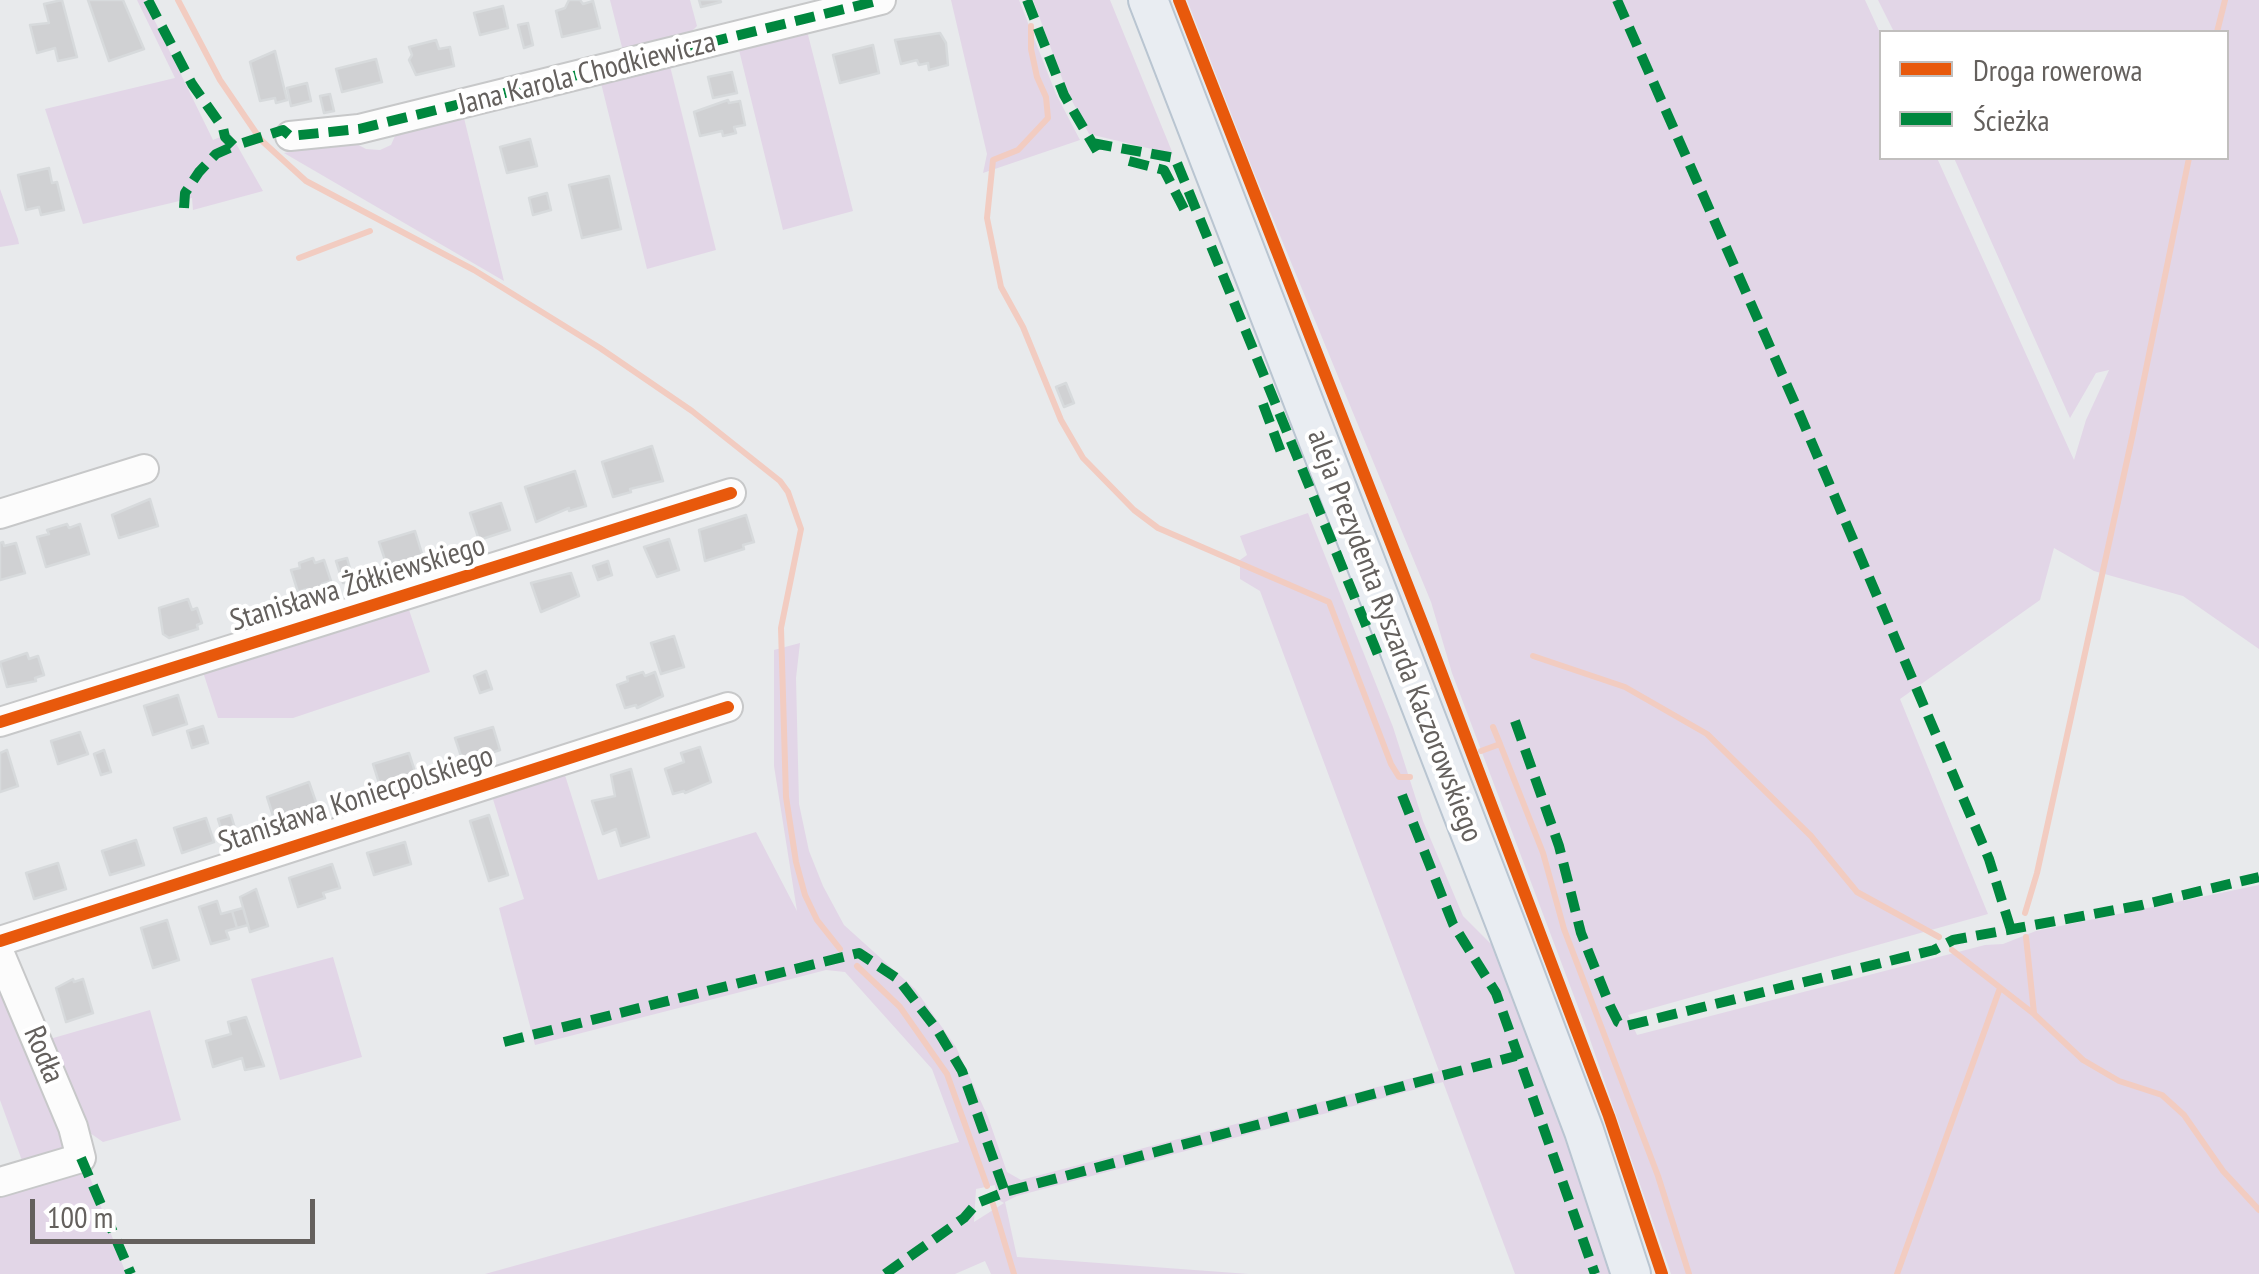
<!DOCTYPE html>
<meta charset="utf-8">
<style>
body{margin:0}
#map{position:relative;width:2259px;height:1274px;overflow:hidden;background:#e8eaec;font-family:"PT Sans Narrow",sans-serif}
canvas{display:block}
.legend{position:absolute;left:1879px;top:30px;width:350px;height:130px;box-sizing:border-box;background:#fff;border:2px solid #c1bfbe;margin:0;padding:12px 18px;list-style:none;font-size:30px;color:#64605d}
.legend li{display:flex;align-items:center;gap:20px;height:50px}
.legend b{width:50px;border:2px solid #c1bfbe}
.scale{position:absolute;left:30px;top:1199px;width:285px;height:45px;box-sizing:border-box;border:5px solid #64605d;border-top:0;padding-left:12px;font-size:30px;line-height:35px;white-space:nowrap;color:#64605d;-webkit-text-stroke:8px #fff;paint-order:stroke}
</style>
<div id="map">
<canvas width="2259" height="1274"></canvas>
<ul class="legend">
<li><b style="height:12px;background:#e8590c"></b>Droga rowerowa</li>
<li><b style="height:12px;background:#00873e"></b>Ścieżka</li>
</ul>
<div class="scale">100 m</div>
</div>
<script>
const context = document.querySelector('canvas').getContext('2d');
context.lineJoin = 'round';
function paint(path, color) {
  context.fillStyle = color;
  context.fill(path, 'evenodd');
}
function poly(rows) {
  const path = new Path2D();
  for (const r of rows) {
    path.moveTo(r[0], r[1]);
    for (let i = 2; i < r.length; i += 2) path.lineTo(r[i], r[i + 1]);
  }
  return path;
}
function trace(path, color, width, dash) {
  context.strokeStyle = color;
  context.lineWidth = width;
  context.lineCap = dash ? 'butt' : 'round';
  context.setLineDash(dash || []);
  context.stroke(path);
}
function drawText(font, color, halo, rows, align = 'center') {
  context.font = font + ' "PT Sans Narrow",sans-serif';
  context.lineWidth = 8;
  context.setLineDash([]);
  context.textBaseline = 'middle';
  context.strokeStyle = halo;
  context.fillStyle = color;
  for (const [text, x, y, turn = 0] of rows) {
    context.save();
    context.translate(x, y);
    context.rotate((+turn || 0) * Math.PI / 180);
    context.textAlign = isNaN(turn) ? turn : align;
    if (halo) context.strokeText(text, 0, 0);
    context.fillText(text, 0, 0);
    context.restore();
  }
}
const green = poly([
 [137,0,144,0,149,9,213,140,230,133,263,191,193,210,192,198,83,224,45,109,175,78],
 [610,0,690,0,697,26,683,40,624,55],
 [951,0,1019,0,1056,94,1080,140,983,173,987,154],
 [1033,0,1110,0,1173,154,1089,134,1066,89],
 [1187,0,1865,0,1881,35,1882,158,1937,158,2074,460,2086,420,2109,370,2096,373,2070,418,1954,158,2226,158,2226,32,1894,32,1878,0,2259,0,2259,649,2183,596,2094,571,2054,548,2040,600,1900,699,1988,914,1628,1015,1637,1035,1985,945,2003,944,2036,931,2259,885,2259,1274,1671,1274,1586,1028,1452,673,1431,602,1253,170],
 [806,27,853,211,783,230,739,50,745,44],
 [663,65,670,66,716,250,647,269,601,83],
 [464,118,504,281,284,153,351,141,366,149,380,150,391,145,398,129],
 [0,189,18,239,19,244,0,247],
 [1308,513,1393,727,1423,821,1463,916,1494,947,1538,1056,1612,1274,1515,1274,1443,1082,1017,1196,1005,1202,1017,1257,1249,1274,991,1274,985,1261,955,1274,485,1274,959,1142,932,1069,845,972,826,970,535,1045,499,908,524,899,492,796,564,772,598,880,756,832,797,911,774,766,774,650,800,643,796,678,799,804,809,851,823,886,844,925,915,989,956,1047,988,1117,1007,1172,1021,1180,1439,1071,1260,591,1240,579,1240,560,1247,555,1240,536],
 [995,1185,997,1199,1004,1203,974,1222,976,1189],
 [408,607,430,672,293,718,218,718,203,672],
 [333,957,362,1057,280,1080,251,979],
 [0,978,73,1153,24,1166,0,1100],
 [150,1010,181,1120,103,1142,90,1133,43,1041],
 [88,1172,126,1274,0,1274,0,1193]
]);
const stream = poly([
 [178,0,220,80,261,140,306,181,474,270,600,348,692,411,780,481,788,492,801,529,781,628,786,797,796,862,805,895,817,920,840,949],
 [1031,26,1031,49,1037,77,1046,97,1048,118,1018,150,993,160,987,218,1001,287,1023,327,1061,420,1083,458,1134,510,1158,528,1329,602,1391,764,1399,777,1410,777],
 [2217,32,2225,0],
 [299,258,370,231],
 [1533,656,1625,687,1707,734,1811,836,1857,892,1939,937],
 [1500,744,1543,853,1564,929,1658,1176,1689,1274],
 [1481,751,1500,744,1493,727],
 [2025,913,2037,873,2133,433,2189,158],
 [2026,937,2034,1013],
 [1952,950,2034,1014,2083,1060,2119,1081,2162,1095,2184,1115,2223,1171,2259,1210],
 [857,966,900,1007,947,1074,987,1186],
 [993,1204,1014,1274],
 [1897,1274,2000,988]
]);
const building = poly([
 [62,0,77,57,58,61,55,48,37,53,30,25,49,23,44,4,62,0],
 [88,0,123,0,144,49,109,61,88,0],
 [569,0,580,0,583,4,593,1,600,28,562,37,556,11,565,8,569,0],
 [699,0,720,0,721,2,701,7,699,0],
 [503,6,508,28,480,35,474,13,503,6],
 [528,23,533,45,524,48,518,25,528,23],
 [940,33,946,43,948,65,929,70,928,63,919,65,917,60,901,64,895,40,940,33],
 [436,40,439,49,450,47,454,66,416,75,409,60,412,55,409,47,436,40],
 [873,45,879,73,840,83,833,55,873,45],
 [275,51,287,100,276,103,275,98,260,101,250,62,275,51],
 [376,59,382,82,342,92,336,69,376,59],
 [732,72,737,93,713,98,708,77,732,72],
 [307,83,311,101,291,106,287,88,307,83],
 [330,94,334,111,324,113,320,96,330,94],
 [728,100,729,103,740,101,745,125,734,127,736,133,723,136,722,131,700,136,694,112,728,100],
 [530,139,537,166,507,173,500,147,530,139],
 [49,168,52,183,57,182,64,210,41,215,39,207,26,210,18,175,49,168],
 [609,176,621,229,582,238,569,185,609,176],
 [547,193,551,210,533,215,529,198,547,193],
 [1066,383,1074,403,1064,407,1056,387,1066,383],
 [652,446,663,481,630,489,631,492,613,497,602,462,652,446],
 [575,471,586,506,569,511,569,508,536,522,525,487,575,471],
 [150,499,158,526,119,538,112,515,150,499],
 [501,503,510,530,479,540,470,513,501,503],
 [746,515,754,542,743,545,744,549,705,561,699,530,746,515],
 [67,524,69,528,80,524,89,554,46,567,37,537,49,534,47,530,67,524],
 [415,531,423,557,388,569,379,542,415,531],
 [669,539,679,570,657,577,644,547,669,539],
 [3,542,4,546,16,543,25,573,0,580,0,543,3,542],
 [313,558,315,563,324,560,331,581,322,584,323,589,309,594,307,589,298,592,291,570,300,568,299,563,313,558],
 [347,558,353,579,343,583,336,561,347,558],
 [608,561,612,575,598,580,593,566,608,561],
 [571,573,579,596,541,612,531,583,571,573],
 [188,599,192,610,197,608,202,623,197,625,198,629,169,638,163,634,159,608,188,599],
 [674,636,684,667,661,674,651,643,674,636],
 [27,653,29,659,38,656,44,675,35,678,36,681,7,687,0,662,27,653],
 [486,671,492,689,480,693,474,676,486,671],
 [643,672,645,676,655,672,663,696,637,708,636,705,625,708,617,685,628,681,627,677,643,672],
 [178,695,187,724,153,735,144,706,178,695],
 [203,726,208,743,192,748,187,731,203,726],
 [493,727,500,750,463,762,455,738,493,727],
 [80,732,88,754,58,764,51,741,80,732],
 [700,747,711,782,685,793,684,791,673,794,665,769,684,762,681,753,700,747],
 [7,750,18,786,0,792,0,753,7,750],
 [104,750,111,772,101,775,94,754,104,750],
 [409,753,417,778,381,789,373,764,409,753],
 [631,769,649,837,621,846,616,829,603,834,592,801,615,796,611,775,631,769],
 [309,782,318,808,275,822,267,797,309,782],
 [231,815,237,835,224,838,218,819,231,815],
 [489,815,508,875,489,881,470,821,489,815],
 [206,818,214,842,182,853,174,828,206,818],
 [136,840,144,865,110,875,102,851,136,840],
 [405,842,411,864,374,875,367,853,405,842],
 [58,863,66,889,34,899,26,873,58,863],
 [332,864,340,888,323,893,325,898,298,907,289,878,332,864],
 [256,889,268,926,250,932,240,897,256,889],
 [217,901,221,914,232,911,237,928,226,931,229,939,211,944,199,907,217,901],
 [243,908,248,925,237,928,232,911,243,908],
 [167,920,179,960,153,968,141,928,167,920],
 [73,979,74,982,83,979,93,1013,66,1022,56,988,73,979],
 [246,1017,264,1066,245,1070,242,1058,213,1067,206,1041,231,1034,228,1022,246,1017]
]);
const minor = poly([
 [290,136,359,129,881,0],
 [0,514,144,469],
 [0,722,731,493],
 [0,941,728,707],
 [0,954,73,1127,81,1158,0,1182]
]);
const major = poly([
 [1148,0,1506,925,1584,1131,1631,1274]
]);
const quiet = poly([
 [148,0,192,84,223,128,225,137,234,146,283,130,290,136,359,129,881,0],
 [1027,0,1064,95,1097,151],
 [1617,0,1797,408,1989,859,2011,930],
 [1092,143,1175,158,1381,662],
 [1129,161,1164,170,1184,209],
 [184,208,185,193,199,172,216,154,234,146],
 [1263,404,1282,455],
 [1515,721,1559,846,1581,933,1610,1006,1618,1022,1626,1026,1934,950,1953,940,2142,905,2259,877],
 [1402,795,1453,924,1496,993,1595,1274],
 [504,1042,859,953,898,979,938,1031,962,1071,1005,1192],
 [81,1158,131,1274],
 [885,1274,964,1218,977,1203,1005,1192,1516,1056]
]);
const cycleway = poly([
 [1179,0,1430,643,1609,1116,1662,1274],
 [0,722,731,493],
 [0,941,728,707]
]);
const streetNames = [
 ["Jana Karola Chodkiewicza",587,74,-14],
 ["Stanisława Żółkiewskiego",358,584,-17],
 ["aleja Prezydenta Ryszarda Kaczorowskiego",1394,636,69],
 ["Stanisława Koniecpolskiego",356,800,-18],
 ["Rodła",43,1055,67]
];
paint(green, '#e2d6e7');
trace(stream, '#f2ccc1', 6);
paint(building, '#d0d1d3');
trace(building, '#d7dadc', 2.5);
trace(minor, '#c7c8c9', 32);
trace(major, '#b9c5d1', 42);
trace(minor, '#fcfcfc', 28);
trace(major, '#e9edf2', 38);
trace(quiet, '#00873e', 10, [20, 10]);
trace(cycleway, '#e8590c', 12);
drawText('30px', '#64605d', '#fff', streetNames);
</script>
